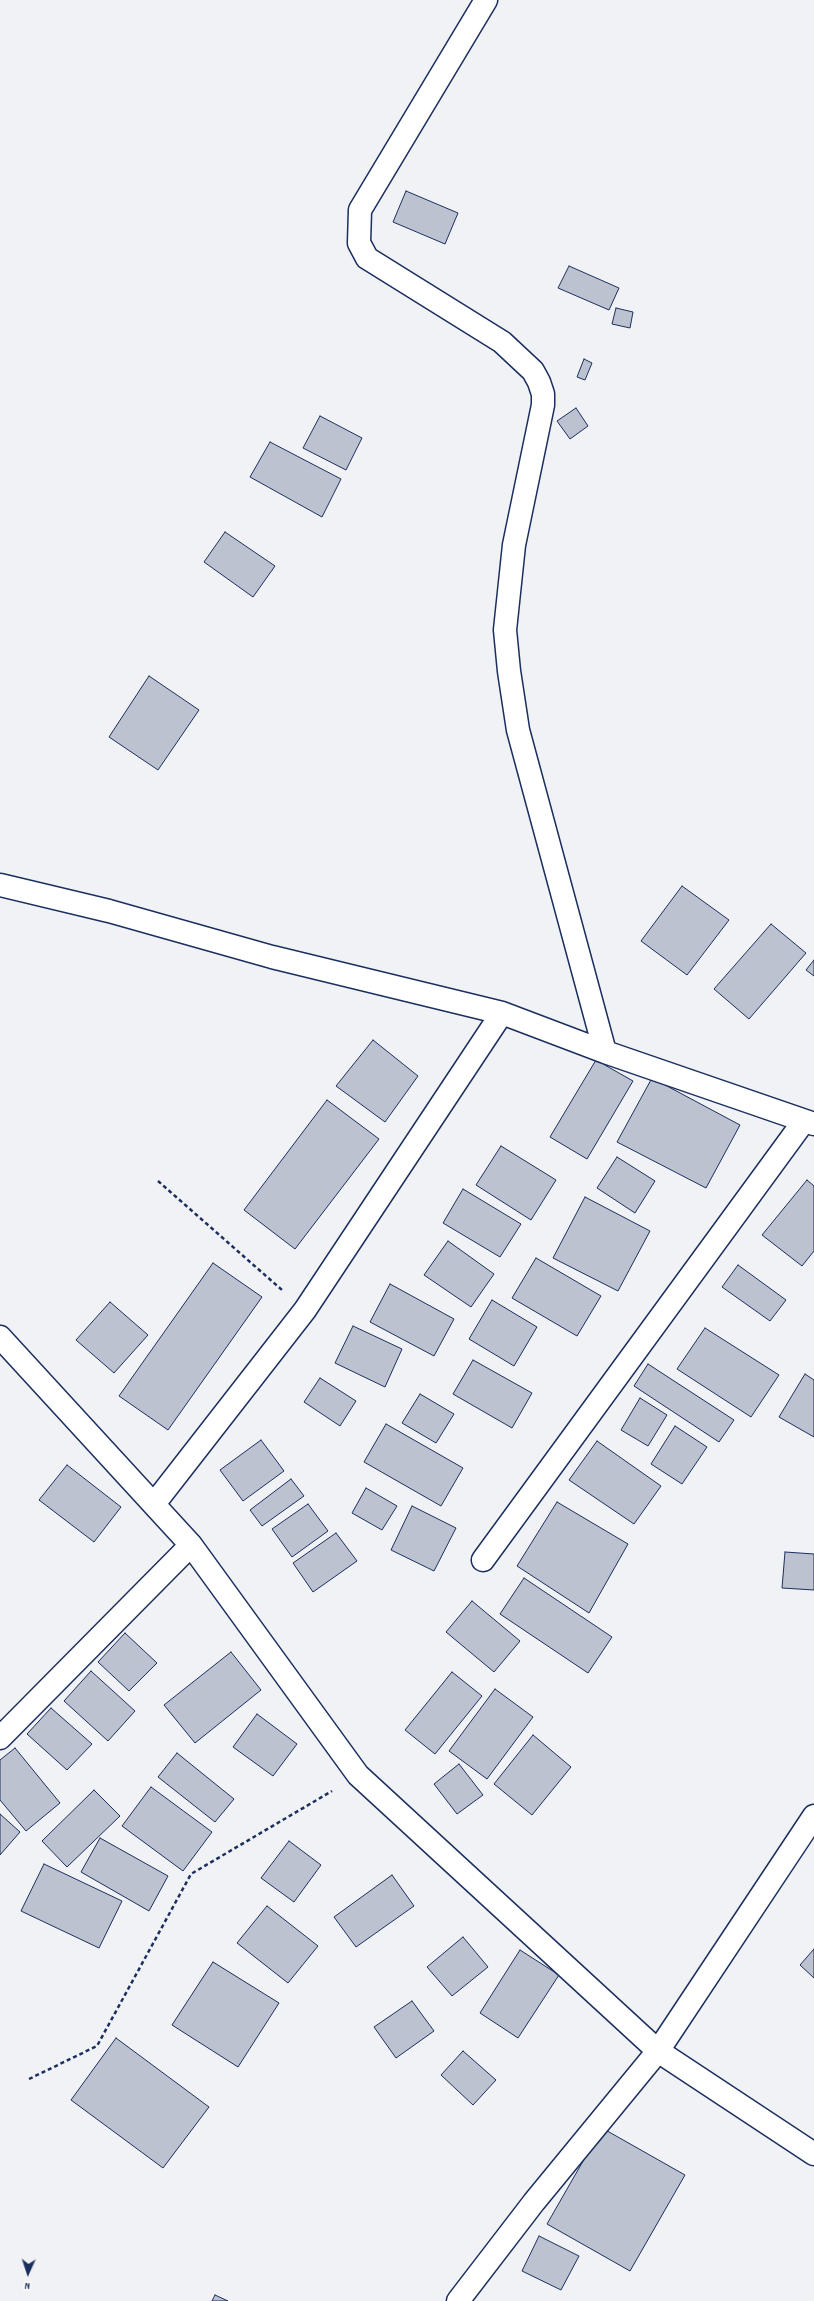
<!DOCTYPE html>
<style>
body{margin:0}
#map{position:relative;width:814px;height:2301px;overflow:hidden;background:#f1f2f5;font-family:Dekko,sans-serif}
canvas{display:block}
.north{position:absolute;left:8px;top:2253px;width:40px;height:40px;-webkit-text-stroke:3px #fff;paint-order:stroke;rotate:183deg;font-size:11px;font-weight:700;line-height:16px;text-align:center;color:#1b2f5e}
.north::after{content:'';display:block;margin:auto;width:14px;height:18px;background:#1b2f5e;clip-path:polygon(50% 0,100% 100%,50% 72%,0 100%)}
</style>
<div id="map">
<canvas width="814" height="2301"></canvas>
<div class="north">N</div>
</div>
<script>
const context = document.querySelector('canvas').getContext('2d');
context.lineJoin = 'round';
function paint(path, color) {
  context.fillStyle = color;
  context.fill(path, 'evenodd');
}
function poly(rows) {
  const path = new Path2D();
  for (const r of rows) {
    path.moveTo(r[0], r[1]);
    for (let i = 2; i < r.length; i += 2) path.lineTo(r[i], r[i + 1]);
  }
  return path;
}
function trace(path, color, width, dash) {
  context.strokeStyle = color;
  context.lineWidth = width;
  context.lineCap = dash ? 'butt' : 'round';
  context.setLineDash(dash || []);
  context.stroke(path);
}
const building = poly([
 [406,191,458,213,445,244,393,222,406,191],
 [569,266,619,288,609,310,558,288,569,266],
 [616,308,633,312,630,328,612,324,616,308],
 [584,359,592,363,585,380,577,377,584,359],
 [576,408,588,426,570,439,557,421,576,408],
 [320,416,362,438,346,470,303,448,320,416],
 [270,442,341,479,322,517,250,477,270,442],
 [225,532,275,566,253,597,204,562,225,532],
 [149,676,199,710,158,770,109,737,149,676],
 [682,886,729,920,687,975,641,941,682,886],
 [771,924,806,953,749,1019,714,989,771,924],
 [814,960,814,976,806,970,814,960],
 [373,1040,418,1076,385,1122,336,1086,373,1040],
 [596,1060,633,1081,587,1159,550,1137,596,1060],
 [652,1078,740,1125,706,1188,617,1142,652,1078],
 [327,1100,379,1139,295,1249,244,1210,327,1100],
 [501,1146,556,1180,531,1220,476,1185,501,1146],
 [617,1157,655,1181,635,1213,597,1188,617,1157],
 [807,1180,814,1186,814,1251,802,1266,762,1235,807,1180],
 [463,1189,521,1224,500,1257,443,1223,463,1189],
 [585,1197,650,1231,618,1291,553,1258,585,1197],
 [448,1241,494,1274,471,1307,424,1275,448,1241],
 [536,1258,601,1296,577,1336,512,1298,536,1258],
 [213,1263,262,1297,168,1430,119,1396,213,1263],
 [738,1265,786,1300,770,1321,722,1287,738,1265],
 [390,1284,454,1319,434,1356,370,1322,390,1284],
 [492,1300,537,1327,514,1366,469,1339,492,1300],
 [110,1302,148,1335,114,1373,76,1340,110,1302],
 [353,1326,402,1349,385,1387,335,1363,353,1326],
 [705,1328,779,1375,751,1417,677,1369,705,1328],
 [473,1360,532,1393,512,1428,453,1394,473,1360],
 [648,1364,734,1420,719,1442,634,1386,648,1364],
 [805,1374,814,1380,814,1437,779,1417,805,1374],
 [320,1378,356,1401,340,1426,304,1402,320,1378],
 [420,1394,454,1414,436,1443,402,1423,420,1394],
 [640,1398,667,1415,648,1446,621,1430,640,1398],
 [386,1424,463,1468,441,1506,364,1462,386,1424],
 [675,1426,707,1447,682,1484,651,1464,675,1426],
 [261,1440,284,1471,243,1501,220,1470,261,1440],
 [597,1441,661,1486,634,1524,569,1480,597,1441],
 [67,1465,121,1507,94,1542,39,1500,67,1465],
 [291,1479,304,1496,262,1526,250,1510,291,1479],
 [366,1488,397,1506,382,1530,352,1513,366,1488],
 [557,1502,628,1544,589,1613,517,1566,557,1502],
 [308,1504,328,1531,292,1557,272,1529,308,1504],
 [412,1506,456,1528,434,1571,391,1550,412,1506],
 [336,1533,357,1561,313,1592,293,1563,336,1533],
 [785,1552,814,1554,814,1590,782,1588,785,1552],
 [524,1578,612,1637,588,1673,500,1614,524,1578],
 [472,1601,520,1641,494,1672,446,1632,472,1601],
 [125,1633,157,1663,129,1691,98,1662,125,1633],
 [231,1652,261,1690,195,1743,164,1705,231,1652],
 [91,1671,135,1711,108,1741,64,1701,91,1671],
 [452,1672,482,1696,435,1754,405,1730,452,1672],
 [495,1689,533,1717,487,1779,449,1751,495,1689],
 [51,1708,92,1744,67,1770,27,1734,51,1708],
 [257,1714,297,1744,273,1776,233,1747,257,1714],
 [533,1735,571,1767,532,1815,494,1784,533,1735],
 [15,1748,60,1803,26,1831,0,1800,0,1760,15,1748],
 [177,1753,234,1799,215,1822,158,1777,177,1753],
 [459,1764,483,1795,457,1814,434,1784,459,1764],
 [151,1787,212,1832,183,1871,122,1826,151,1787],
 [94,1790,120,1816,67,1867,42,1841,94,1790],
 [0,1814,20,1832,0,1855,0,1814],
 [100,1838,168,1876,149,1911,81,1872,100,1838],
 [289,1841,321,1865,294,1902,261,1878,289,1841],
 [44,1864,122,1901,99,1948,21,1911,44,1864],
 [392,1875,414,1906,356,1947,334,1917,392,1875],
 [267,1906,318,1946,288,1983,237,1943,267,1906],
 [463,1937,488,1967,452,1996,427,1967,463,1937],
 [814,1949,814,1978,800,1965,814,1949],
 [520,1950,559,1975,518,2038,480,2013,520,1950],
 [213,1962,279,2003,238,2067,172,2025,213,1962],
 [412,2001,434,2031,396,2058,374,2027,412,2001],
 [116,2038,209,2107,163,2168,71,2100,116,2038],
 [463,2051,496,2080,473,2105,441,2075,463,2051],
 [602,2128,685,2175,630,2271,547,2224,602,2128],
 [539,2236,579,2256,561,2290,522,2271,539,2236],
 [215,2295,228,2301,212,2301,215,2295]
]);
const path = poly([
 [158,1181,282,1290],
 [29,2079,97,2046,191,1874,332,1791]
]);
const street = poly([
 [486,0,360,210,359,243,367,258,502,342,533,371,539,382,543,394,543,405,514,545,505,630,509,671,518,730,605,1052],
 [0,885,109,911,272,957,502,1013,605,1052,814,1124],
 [0,1337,191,1545,358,1775,658,2051,814,2154],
 [154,1504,305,1310,502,1013],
 [483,1560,804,1121],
 [0,1738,191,1545],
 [458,2301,534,2202,658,2051,814,1816]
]);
paint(building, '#bcc2d0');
trace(building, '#1b2f5e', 1);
trace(street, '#1b2f5e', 25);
trace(path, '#1b2f5e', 2.5, [4, 3]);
trace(street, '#fff', 22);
</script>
